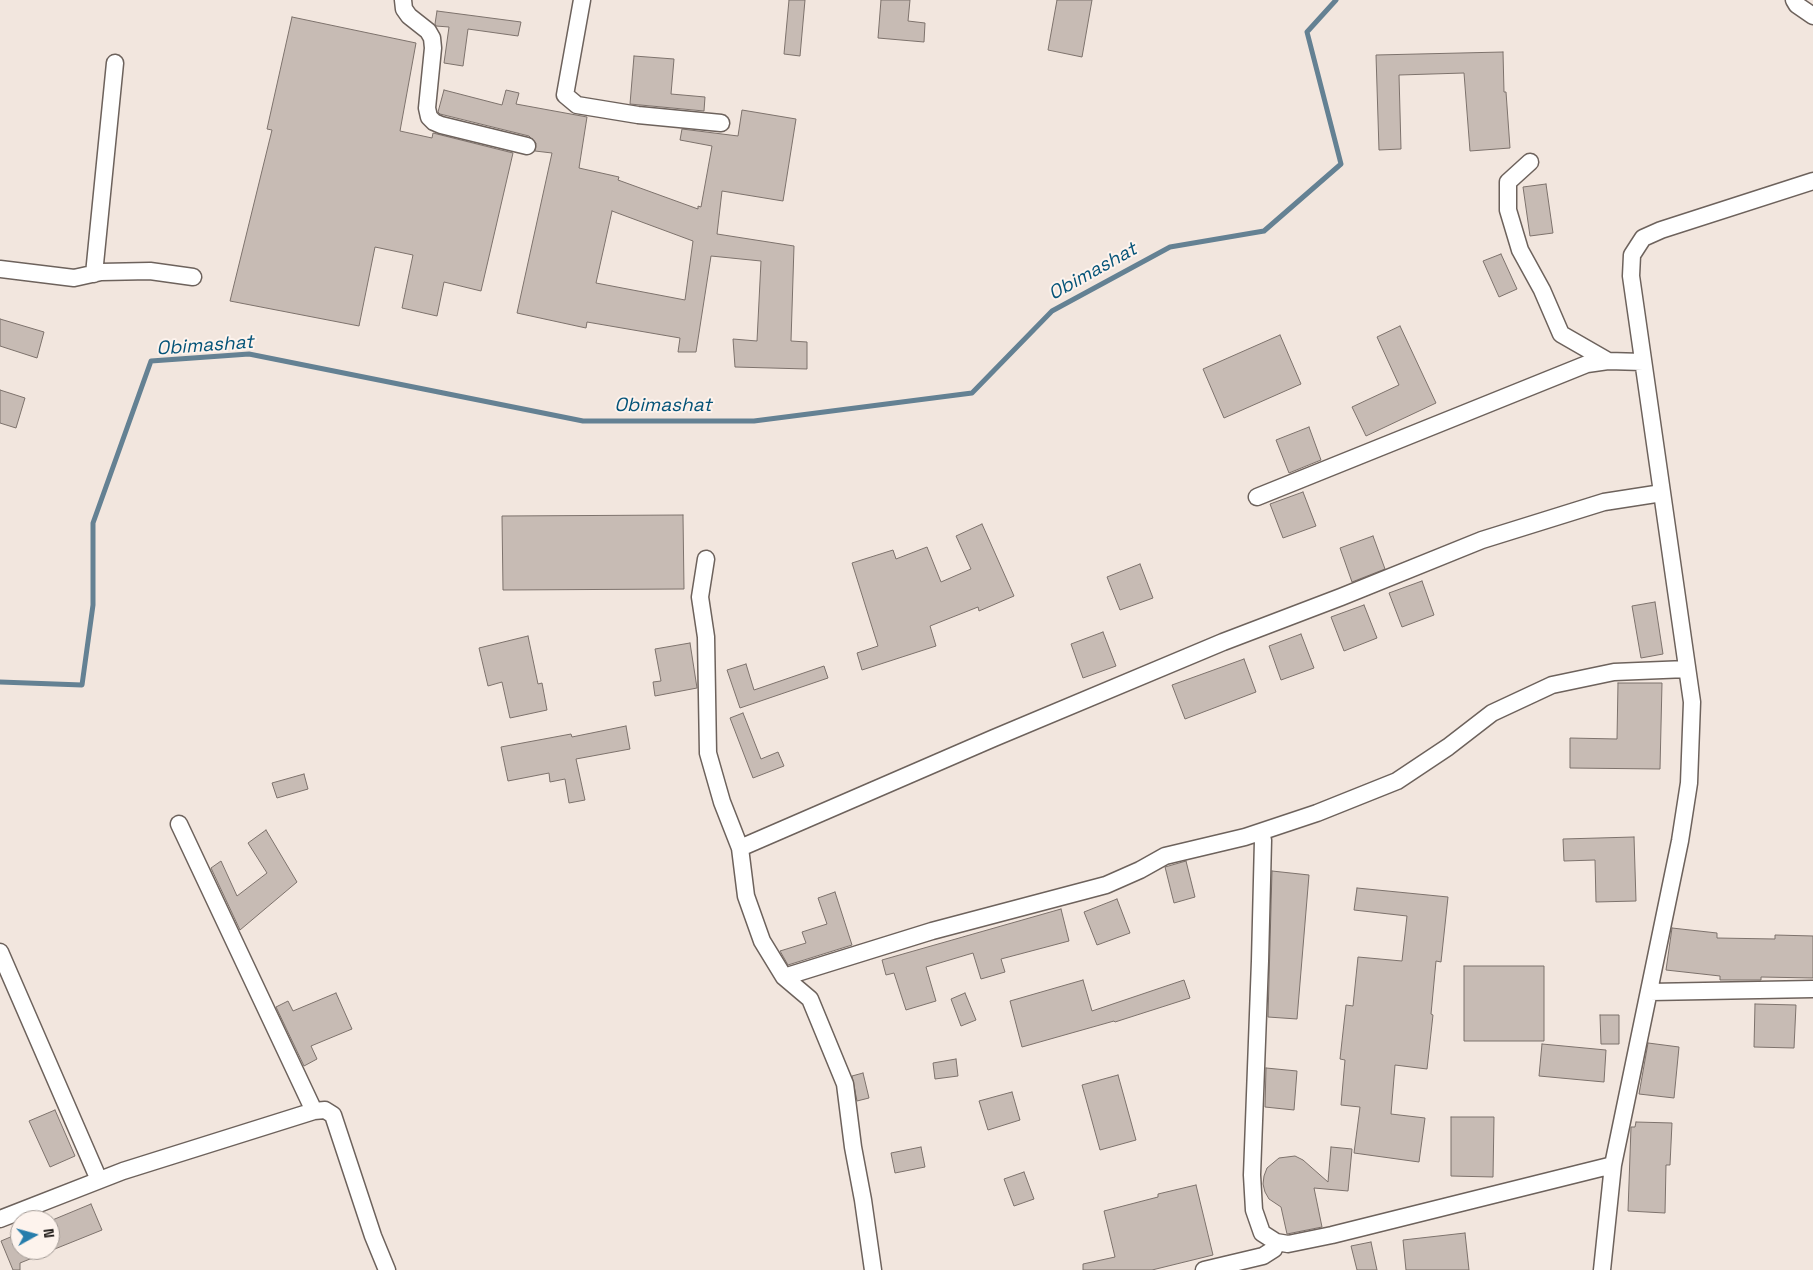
<!DOCTYPE html>
<style>
body{margin:0}
#map{position:relative;width:1813px;height:1270px;overflow:hidden;background:#f2e6de;font-family:"Space Grotesk",sans-serif}
canvas{display:block}
.north{position:absolute;left:10px;top:1210px;width:50px;height:50px;box-sizing:border-box;background:#fdf3ed;border:1px solid #a39b96;border-radius:50%;rotate:83deg;font-size:14px;font-weight:700;line-height:20px;text-align:center;color:#1b1714}
.north::after{content:'';display:block;margin:auto;width:18px;height:22px;background:#267dac;clip-path:polygon(50% 0,100% 100%,50% 72%,0 100%)}
</style>
<div id="map">
<canvas width="1813" height="1270"></canvas>
<div class="north">N</div>
</div>
<script>
const context = document.querySelector('canvas').getContext('2d');
context.lineJoin = 'round';
function poly(rows) {
  const path = new Path2D();
  for (const r of rows) {
    path.moveTo(r[0], r[1]);
    for (let i = 2; i < r.length; i += 2) path.lineTo(r[i], r[i + 1]);
  }
  return path;
}
function trace(path, color, width, dash) {
  context.strokeStyle = color;
  context.lineWidth = width;
  context.lineCap = dash ? 'butt' : 'round';
  context.setLineDash(dash || []);
  context.stroke(path);
}
function paint(path, color) {
  context.fillStyle = color;
  context.fill(path, 'evenodd');
}
function drawText(font, color, halo, rows, align = 'center') {
  context.font = font + ' "Space Grotesk",sans-serif';
  context.lineWidth = 4;
  context.setLineDash([]);
  context.textBaseline = 'middle';
  context.strokeStyle = halo;
  context.fillStyle = color;
  for (const [text, x, y, turn = 0] of rows) {
    context.save();
    context.translate(x, y);
    context.rotate((+turn || 0) * Math.PI / 180);
    context.textAlign = isNaN(turn) ? turn : align;
    if (halo) context.strokeText(text, 0, 0);
    context.fillText(text, 0, 0);
    context.restore();
  }
}
const stream = poly([
 [0,682,82,685,93,605,93,523,151,361,249,354,583,421,754,421,972,393,1052,311,1170,247,1264,231,1341,164,1307,32,1336,0]
]);
const building = poly([
 [789,0,805,0,800,56,784,54,789,0],
 [881,0,910,0,908,21,925,23,924,42,878,38,881,0],
 [1057,0,1092,0,1082,57,1048,50,1057,0],
 [437,11,521,22,518,36,468,29,463,66,444,63,449,27,436,26,435,24,437,11],
 [292,17,416,43,400,131,432,138,433,133,513,153,481,291,444,282,437,316,402,308,413,255,375,247,359,326,230,301,272,130,267,129,292,17],
 [1503,52,1504,92,1506,92,1510,148,1470,151,1464,73,1399,75,1401,149,1379,150,1376,55,1503,52],
 [634,56,674,59,671,94,705,97,704,111,630,104,634,56],
 [444,90,502,105,506,90,519,93,516,104,587,117,579,168,619,177,618,180,698,209,698,206,701,207,712,146,680,140,682,129,738,136,742,110,796,119,783,201,722,191,717,234,794,246,791,341,807,342,807,369,735,367,733,339,757,341,761,261,711,256,696,352,678,352,680,338,587,322,586,328,517,313,552,153,535,151,536,143,529,136,440,114,438,112,444,90],
 [612,211,693,241,685,300,596,283,612,211],
 [1546,184,1553,233,1530,236,1523,187,1546,184],
 [1501,254,1517,289,1499,297,1483,261,1501,254],
 [0,319,44,332,37,358,0,346,0,319],
 [1400,326,1436,403,1366,436,1352,407,1399,385,1377,337,1400,326],
 [1280,335,1301,384,1224,418,1203,369,1280,335],
 [0,390,25,398,16,428,0,423,0,390],
 [1309,427,1321,460,1289,473,1276,440,1309,427],
 [1303,492,1316,526,1283,538,1270,504,1303,492],
 [683,515,684,589,503,590,502,516,683,515],
 [982,524,1014,596,979,611,978,607,930,626,936,646,862,670,857,653,878,646,852,563,893,550,896,559,927,547,941,582,971,569,956,536,982,524],
 [1373,536,1385,569,1352,582,1340,548,1373,536],
 [1140,564,1153,598,1120,610,1107,577,1140,564],
 [1422,581,1434,615,1402,627,1389,593,1422,581],
 [1655,602,1663,654,1641,658,1632,606,1655,602],
 [1364,605,1377,638,1344,651,1331,617,1364,605],
 [1103,632,1116,666,1083,678,1071,644,1103,632],
 [1301,634,1314,668,1281,680,1269,646,1301,634],
 [528,636,538,684,542,683,547,710,510,718,502,682,488,686,479,648,528,636],
 [690,643,697,688,655,696,653,682,661,681,655,649,690,643],
 [1244,659,1256,692,1185,719,1172,685,1244,659],
 [746,664,754,690,824,666,828,678,740,708,727,670,746,664],
 [1618,683,1662,683,1660,769,1570,768,1570,738,1617,739,1618,683],
 [743,713,761,759,778,752,784,766,753,778,730,718,743,713],
 [626,726,630,749,576,759,585,800,569,803,565,779,550,782,549,773,508,781,501,747,571,734,572,737,626,726],
 [304,774,308,789,277,798,272,783,304,774],
 [266,830,297,882,240,930,211,868,221,861,237,896,267,873,248,843,266,830],
 [1634,837,1636,901,1596,902,1595,860,1564,861,1563,839,1634,837],
 [1186,861,1195,897,1174,903,1165,867,1186,861],
 [1272,871,1309,875,1297,1019,1268,1017,1272,871],
 [1357,888,1448,897,1441,962,1436,961,1431,1014,1433,1015,1427,1069,1395,1065,1391,1114,1425,1118,1419,1162,1354,1153,1360,1107,1341,1105,1345,1060,1340,1059,1346,1005,1353,1006,1358,957,1402,961,1407,916,1354,910,1357,888],
 [835,892,852,945,788,965,780,951,806,943,802,932,827,924,818,898,835,892],
 [1117,899,1130,933,1097,945,1084,912,1117,899],
 [1061,909,1069,941,1001,959,1005,972,981,979,973,953,926,967,936,1001,906,1010,894,973,886,975,882,960,1061,909],
 [1672,928,1717,933,1717,938,1775,939,1775,935,1813,936,1813,978,1761,977,1761,980,1720,980,1720,976,1666,970,1672,928],
 [1464,966,1544,966,1544,1041,1464,1041,1464,966],
 [1083,980,1092,1011,1184,980,1190,998,1115,1022,1114,1021,1022,1047,1010,1001,1083,980],
 [336,993,352,1029,311,1046,317,1059,304,1066,276,1007,288,1001,293,1011,336,993],
 [965,993,976,1020,961,1026,951,999,965,993],
 [1755,1004,1796,1005,1794,1048,1754,1047,1755,1004],
 [1600,1015,1619,1015,1619,1044,1601,1044,1600,1015],
 [1648,1043,1679,1047,1674,1098,1639,1094,1648,1043],
 [1542,1044,1606,1050,1604,1082,1539,1076,1542,1044],
 [956,1059,958,1076,935,1079,933,1063,956,1059],
 [1266,1068,1297,1071,1294,1110,1265,1107,1266,1068],
 [863,1073,869,1098,857,1101,852,1076,863,1073],
 [1118,1075,1136,1140,1100,1150,1082,1085,1118,1075],
 [1012,1092,1020,1120,988,1130,979,1101,1012,1092],
 [55,1110,75,1156,50,1167,29,1121,55,1110],
 [1451,1117,1494,1117,1493,1177,1451,1176,1451,1117],
 [1636,1122,1672,1123,1670,1165,1666,1165,1665,1213,1628,1211,1631,1127,1635,1127,1636,1122],
 [921,1147,925,1167,895,1173,891,1153,921,1147],
 [1331,1147,1352,1149,1348,1191,1314,1188,1322,1227,1287,1234,1281,1207,1269,1199,1265,1192,1263,1184,1264,1176,1267,1168,1279,1158,1295,1156,1303,1160,1328,1182,1331,1147],
 [1024,1172,1034,1199,1014,1206,1004,1179,1024,1172],
 [1196,1185,1213,1255,1152,1270,1083,1270,1083,1264,1115,1257,1104,1211,1158,1197,1158,1194,1196,1185],
 [91,1204,102,1230,20,1263,20,1270,13,1270,1,1241,20,1233,20,1250,50,1250,50,1221,91,1204],
 [1465,1233,1469,1270,1406,1270,1403,1240,1465,1233],
 [1371,1242,1377,1270,1357,1270,1351,1246,1371,1242]
]);
const minor = poly([
 [403,0,404,9,409,16,428,31,432,38,433,48,427,108,429,117,434,122,441,125,527,146],
 [582,0,565,95,577,105,638,115,721,123],
 [1794,0,1797,5,1813,16],
 [1530,162,1508,182,1508,210,1520,250,1542,290,1561,334,1608,361],
 [0,269,74,278,101,272,150,271,193,277],
 [94,274,115,63],
 [1257,497,1587,364,1608,361,1643,362],
 [706,559,700,597,706,637,708,753,722,802,740,848,746,896,762,941,784,977,810,999,845,1084,853,1147,863,1200,873,1270],
 [179,824,314,1111],
 [1263,840,1260,961,1252,1175,1254,1210,1262,1233,1276,1242,1288,1244,1332,1235,1613,1165,1602,1270],
 [740,848,994,738,1223,642,1341,597,1482,540,1604,502,1662,493],
 [0,952,99,1180],
 [784,977,932,931,1106,885,1140,870,1165,856,1245,837,1317,813,1397,781,1448,747,1492,713,1552,685,1614,672,1687,669],
 [1650,992,1813,989],
 [1613,1165,1680,841,1689,783,1692,702,1631,276,1632,255,1643,238,1661,230,1813,181],
 [0,1219,123,1171,314,1111,325,1110,333,1115,373,1236,387,1270],
 [1204,1270,1263,1256,1274,1249,1276,1242]
]);
const waterNames = [
 ["Obimashat",1093,272,-29],
 ["Obimashat",205,346,-4],
 ["Obimashat",663,406]
];
trace(stream, '#648193', 5);
paint(building, '#c7bbb4');
trace(building, '#7d726c', 1);
trace(minor, '#6d625c', 19);
trace(minor, '#fff', 16);
drawText('italic 19px', '#045378', '#fdf3ed', waterNames);
</script>
